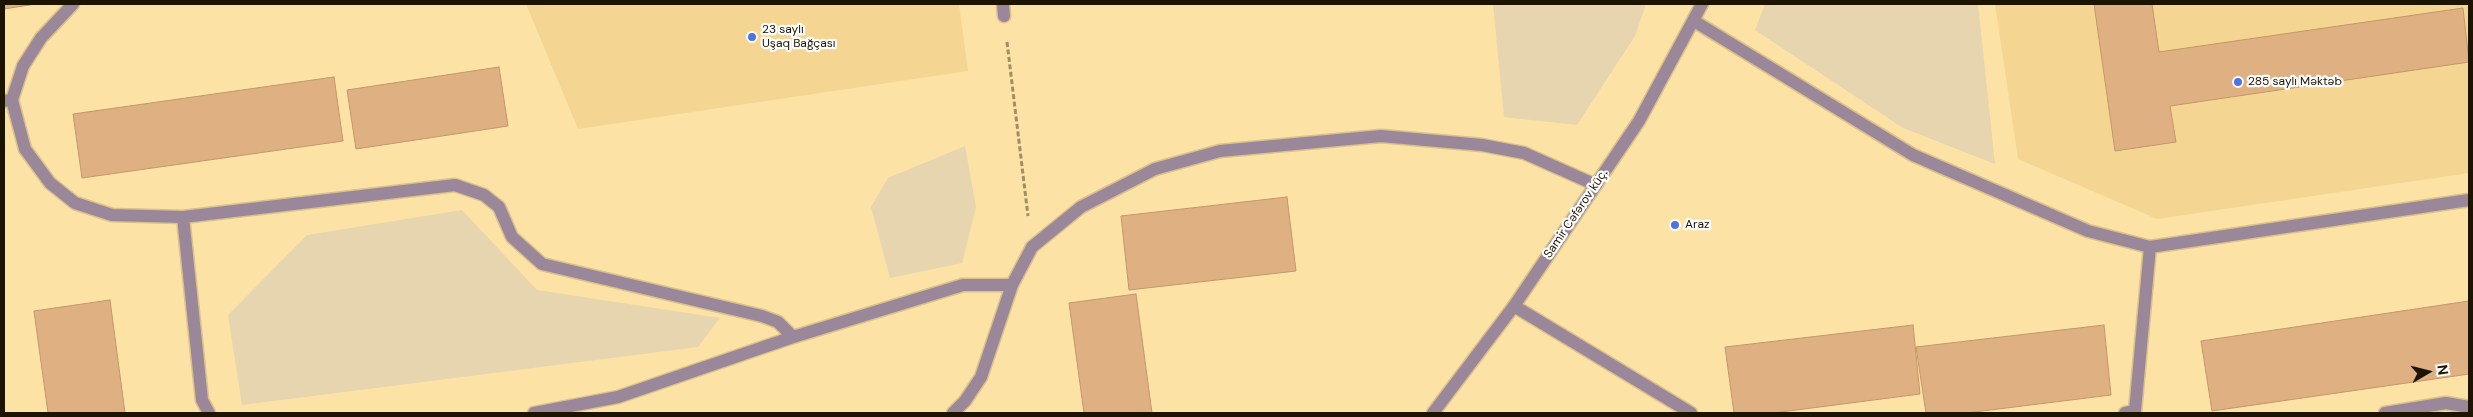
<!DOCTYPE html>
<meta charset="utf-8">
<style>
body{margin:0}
#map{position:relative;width:2473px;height:417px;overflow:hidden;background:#fde2a6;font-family:"DM Sans",sans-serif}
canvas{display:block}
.frame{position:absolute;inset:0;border:5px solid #1d1400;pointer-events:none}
.north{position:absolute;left:2403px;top:347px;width:50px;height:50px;-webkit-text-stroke:4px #fff;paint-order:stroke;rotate:82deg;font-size:14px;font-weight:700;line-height:20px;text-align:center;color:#1d1400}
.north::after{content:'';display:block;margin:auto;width:18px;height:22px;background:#1d1400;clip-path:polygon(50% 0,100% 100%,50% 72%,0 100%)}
</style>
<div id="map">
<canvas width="2473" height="417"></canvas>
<div class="frame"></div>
<div class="north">N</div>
</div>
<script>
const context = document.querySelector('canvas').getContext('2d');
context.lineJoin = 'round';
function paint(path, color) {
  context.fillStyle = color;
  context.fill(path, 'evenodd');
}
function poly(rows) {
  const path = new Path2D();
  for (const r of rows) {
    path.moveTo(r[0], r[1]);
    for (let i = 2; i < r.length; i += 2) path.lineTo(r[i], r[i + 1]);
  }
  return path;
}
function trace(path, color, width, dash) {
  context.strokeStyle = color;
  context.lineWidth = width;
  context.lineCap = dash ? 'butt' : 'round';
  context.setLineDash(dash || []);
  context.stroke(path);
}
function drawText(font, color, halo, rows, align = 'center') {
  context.font = font + ' "DM Sans",sans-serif';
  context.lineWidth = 4.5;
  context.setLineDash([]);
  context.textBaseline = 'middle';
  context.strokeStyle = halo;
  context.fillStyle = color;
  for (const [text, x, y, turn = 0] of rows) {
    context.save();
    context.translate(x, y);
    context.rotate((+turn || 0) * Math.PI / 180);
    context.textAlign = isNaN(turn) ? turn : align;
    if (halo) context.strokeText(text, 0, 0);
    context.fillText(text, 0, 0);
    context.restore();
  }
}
const built = poly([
 [526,4,959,4,968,71,578,129],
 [1995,4,2469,4,2469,173,2157,219,2018,159]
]);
const green = poly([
 [1493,4,1646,4,1635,36,1577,125,1504,117],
 [1765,4,1978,4,1995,164,1903,128,1755,30],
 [965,146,976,207,962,263,890,278,871,207,888,178],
 [462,210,537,290,720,318,698,347,242,405,228,315,307,235]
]);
const building = poly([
 [4,4,36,4,4,9,4,4],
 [2094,4,2152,4,2159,52,2463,8,2469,62,2170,106,2176,142,2115,151,2094,4],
 [499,67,508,126,356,149,347,90,499,67],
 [334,77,343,141,82,178,73,114,334,77],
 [1287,197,1296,271,1129,290,1121,216,1287,197],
 [1136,294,1152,413,1084,413,1069,303,1136,294],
 [110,300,125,413,48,413,34,311,110,300],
 [2469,301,2469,374,2212,411,2201,341,2469,301],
 [1913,325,1920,394,1773,413,1734,413,1725,347,1913,325],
 [2104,325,2111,395,1966,413,1926,413,1916,347,2104,325]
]);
const path = poly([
 [1007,42,1028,216]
]);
const lane = poly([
 [1003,4,1004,16],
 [1694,21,1913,155,2088,231,2150,247,2469,200],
 [12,100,25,149,50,183,75,203,112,215,183,217,455,185,484,195,499,207,512,237,542,264,762,316,778,322,793,337],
 [4,101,12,100,23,66,41,38,73,4],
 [183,217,202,400,209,413],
 [1514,306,1691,413],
 [534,413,618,397,793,337,963,285,1012,285],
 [953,413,965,401,981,377,1012,285,1032,247,1081,207,1155,169,1220,151,1381,136,1482,145,1524,153,1596,185],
 [2125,413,2135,411,2150,247],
 [2385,413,2446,403,2469,407]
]);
const street = poly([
 [1433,413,1514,306,1639,121,1702,4]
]);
const markers = [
 [752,37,5,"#4d73e6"],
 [2238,82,5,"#4d73e6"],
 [1675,225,5,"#4d73e6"]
];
const poiNames = [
 ["23 saylı",762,30],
 ["Uşaq Bağçası",762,44],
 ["285 saylı Məktəb",2248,82],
 ["Araz",1685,225]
];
const streetNames = [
 ["Samir Cəfərov küç.",1576,214,-56]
];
paint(built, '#f4d692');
paint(green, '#e6d5ae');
paint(building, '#dfb182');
trace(building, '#c39768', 1);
trace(lane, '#d9c18b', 15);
trace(street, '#d9c18b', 15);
trace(path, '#a18e62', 3, [5, 2.5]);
trace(lane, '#9b879a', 12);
trace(street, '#9b879a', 12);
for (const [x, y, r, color] of markers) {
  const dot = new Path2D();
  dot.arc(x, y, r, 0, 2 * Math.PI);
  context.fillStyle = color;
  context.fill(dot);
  trace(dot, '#fff', 2);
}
drawText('12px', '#1d1400', '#fff', poiNames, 'left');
drawText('12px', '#1d1400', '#fff', streetNames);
</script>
